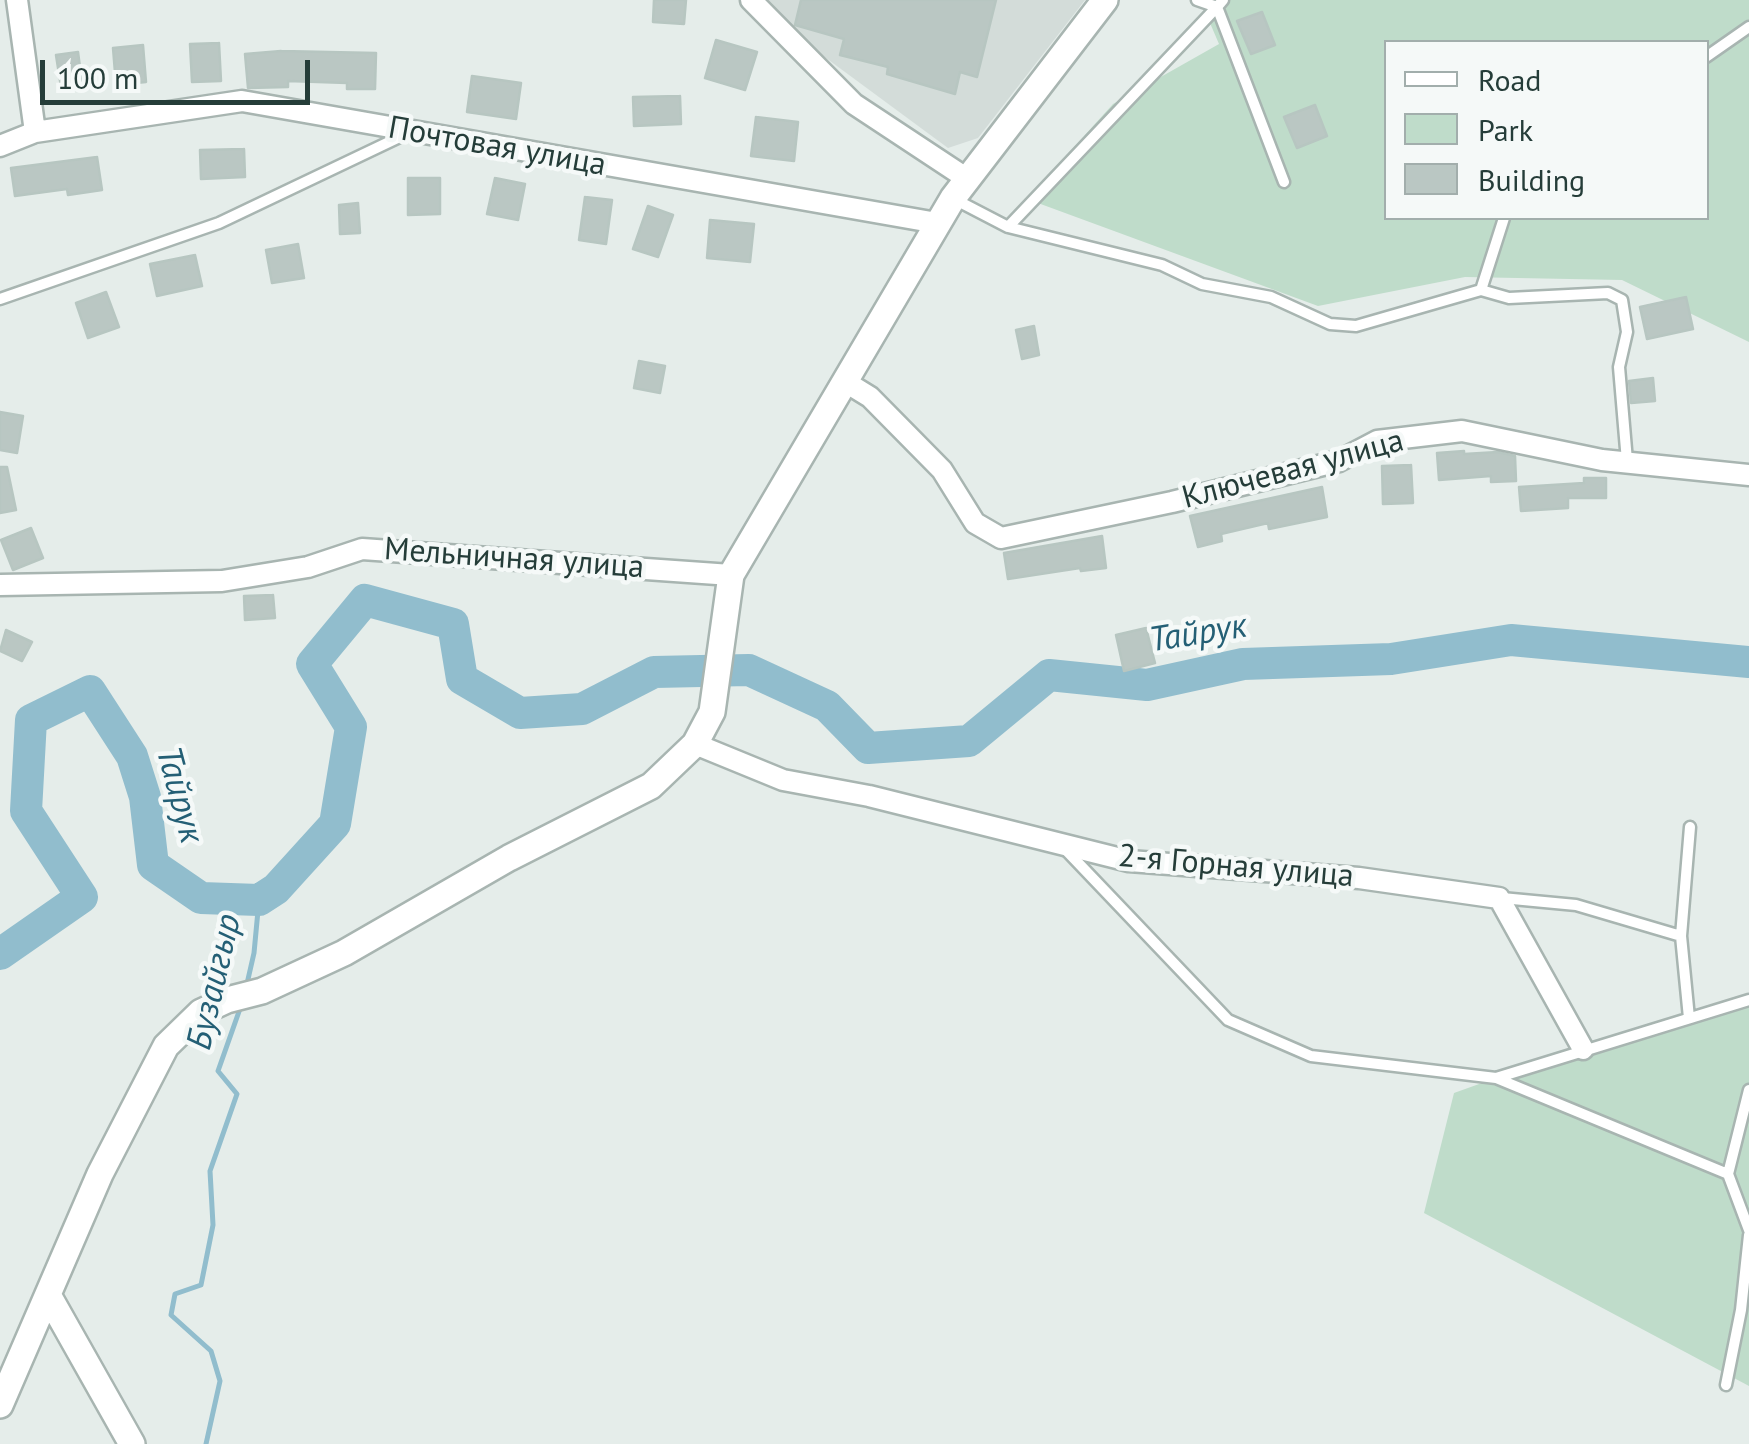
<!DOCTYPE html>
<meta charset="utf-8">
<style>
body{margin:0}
#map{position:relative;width:1749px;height:1444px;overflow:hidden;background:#e5edea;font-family:"PT Sans",sans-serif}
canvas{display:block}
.legend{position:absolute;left:1384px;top:40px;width:325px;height:180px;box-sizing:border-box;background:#f5f9f8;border:2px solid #a2aeac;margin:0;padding:12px 18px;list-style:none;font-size:30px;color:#253d39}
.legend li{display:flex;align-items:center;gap:20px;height:50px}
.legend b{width:50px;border:2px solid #a2aeac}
.scale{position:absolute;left:40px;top:60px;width:270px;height:45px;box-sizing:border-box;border:5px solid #253d39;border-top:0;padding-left:12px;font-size:30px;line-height:35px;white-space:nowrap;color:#253d39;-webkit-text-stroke:8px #f5f9f8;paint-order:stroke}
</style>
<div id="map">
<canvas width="1749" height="1444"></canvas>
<ul class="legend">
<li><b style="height:12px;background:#fff"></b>Road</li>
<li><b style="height:28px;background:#bfdcca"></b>Park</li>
<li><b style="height:28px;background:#bac7c3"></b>Building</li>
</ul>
<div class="scale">100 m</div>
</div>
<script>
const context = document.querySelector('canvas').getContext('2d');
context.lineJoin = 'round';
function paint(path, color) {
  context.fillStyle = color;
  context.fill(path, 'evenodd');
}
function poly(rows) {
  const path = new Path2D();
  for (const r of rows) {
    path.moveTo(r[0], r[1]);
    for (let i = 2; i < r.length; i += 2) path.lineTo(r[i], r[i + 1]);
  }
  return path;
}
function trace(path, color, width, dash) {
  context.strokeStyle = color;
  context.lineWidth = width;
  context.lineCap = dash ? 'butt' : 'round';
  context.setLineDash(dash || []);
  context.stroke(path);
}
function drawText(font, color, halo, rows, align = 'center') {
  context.font = font + ' "PT Sans",sans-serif';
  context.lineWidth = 9;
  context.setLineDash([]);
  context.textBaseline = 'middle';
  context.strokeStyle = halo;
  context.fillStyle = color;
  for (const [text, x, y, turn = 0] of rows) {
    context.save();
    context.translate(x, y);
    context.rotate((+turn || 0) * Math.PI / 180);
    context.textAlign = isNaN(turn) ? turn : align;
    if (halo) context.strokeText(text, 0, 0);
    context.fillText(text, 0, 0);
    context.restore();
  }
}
const built = poly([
 [758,0,1085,0,978,138,948,148,784,27]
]);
const green = poly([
 [1224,0,1749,0,1749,342,1622,280,1465,277,1318,306,1027,199,1113,104,1219,44,1207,16],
 [1386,42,1706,42,1706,218,1386,218],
 [1749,1000,1749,1386,1424,1213,1454,1093,1549,1059]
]);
const stream = poly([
 [246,988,254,953,259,900],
 [206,1444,220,1381,211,1351,171,1315,175,1294,201,1285,213,1225,210,1171,237,1094,218,1071,242,1003]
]);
const river = poly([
 [0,954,82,897,26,811,31,720,90,691,132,756,145,797,153,865,201,898,259,900,276,889,335,824,351,727,312,664,365,600,453,624,462,679,520,713,582,709,654,672,749,670,827,706,868,748,969,741,1049,675,1147,685,1243,664,1391,659,1511,640,1749,662]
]);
const building = poly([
 [654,0,686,0,684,24,653,22,654,0],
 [801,0,996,0,977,77,960,72,955,94,887,74,888,67,840,55,844,39,795,25,801,0],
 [1262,12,1275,45,1251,54,1237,21,1262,12],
 [716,40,757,52,745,90,705,78,716,40],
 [219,43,221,81,192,82,190,44,219,43],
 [143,45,146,82,116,85,113,48,143,45],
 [281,51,376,53,375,89,347,89,347,83,288,81,288,87,248,88,245,54,281,51],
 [78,52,82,83,61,87,56,55,78,52],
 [472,76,521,83,516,119,467,112,472,76],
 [680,96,681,124,634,126,633,97,680,96],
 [1315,105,1327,136,1297,148,1284,117,1315,105],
 [756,117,798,122,794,161,751,156,756,117],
 [244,149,245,177,201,179,200,150,244,149],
 [97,157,102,190,68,195,67,189,15,196,11,168,97,157],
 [408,178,440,178,440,214,408,215,408,178],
 [495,178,525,184,518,220,487,214,495,178],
 [585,197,612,200,606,244,579,240,585,197],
 [358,203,360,233,340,234,339,205,358,203],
 [648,206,673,215,658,257,633,249,648,206],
 [710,220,754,224,750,262,707,258,710,220],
 [298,244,304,278,272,283,266,250,298,244],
 [195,255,202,286,157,296,150,264,195,255],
 [106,292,119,327,88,338,76,303,106,292],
 [1686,297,1693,329,1647,339,1640,307,1686,297],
 [1034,326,1039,355,1022,359,1016,330,1034,326],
 [639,361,665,366,660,393,634,388,639,361],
 [1653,378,1655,401,1631,403,1629,381,1653,378],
 [0,412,23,416,17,453,0,450,0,412],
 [1464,451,1464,454,1498,452,1515,456,1516,481,1491,482,1491,476,1439,480,1437,453,1464,451],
 [1411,465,1413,503,1383,504,1382,466,1411,465],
 [0,467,7,467,16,510,0,513,0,467],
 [1584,478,1606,478,1606,498,1568,498,1568,508,1521,511,1519,487,1584,483,1584,478],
 [1322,487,1327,517,1269,529,1268,523,1221,534,1222,541,1198,547,1190,516,1322,487],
 [31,528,43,558,13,570,1,540,31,528],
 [1102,536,1106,568,1081,571,1080,568,1008,579,1004,553,1102,536],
 [273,595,275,618,245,620,244,596,273,595],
 [1146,628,1155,663,1124,671,1116,635,1146,628],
 [6,630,32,642,22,661,0,651,6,630]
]);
const service = poly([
 [1197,0,1217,7,1223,0],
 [1706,57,1749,27],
 [956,200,1008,227,1162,265,1202,284,1271,297,1330,324,1356,326,1481,290,1504,218],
 [1008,227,1217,7,1284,182],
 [1481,290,1509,298,1608,293,1622,300,1627,332,1619,367,1627,461],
 [0,299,219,223,408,133],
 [1064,848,1228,1020,1311,1056,1496,1078,1749,1000],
 [1502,898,1576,905,1681,936],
 [1689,1018,1681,936,1690,827],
 [1496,1078,1728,1174],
 [1749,1090,1728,1174,1749,1230],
 [1726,1385,1741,1310,1749,1235]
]);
const minor = poly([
 [17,0,35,132],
 [751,0,854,104,966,178],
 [0,146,35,132,242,101,937,223],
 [844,381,870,397,942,470,975,523,1001,538,1172,502,1339,461,1377,441,1462,431,1602,460,1749,475],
 [0,585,222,581,308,567,362,549,731,575],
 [695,744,783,780,869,796,1129,861,1359,878,1499,898,1583,1049]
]);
const tertiary = poly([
 [48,1295,132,1444],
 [0,1405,100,1174,166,1046,201,1012,227,1000,262,991,344,953,509,858,651,786,695,744,712,712,731,575,953,198,1105,0]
]);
const streetNames = [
 ["Почтовая улица",497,147,10],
 ["Ключевая улица",1293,470,-15],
 ["Мельничная улица",514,559,4],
 ["2-я Горная улица",1236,867,5]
];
const waterNames = [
 ["Тайрук",1198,634,-9],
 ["Тайрук",179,795,75],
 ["Бузайгыр",215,982,-77]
];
paint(built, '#d3dcd9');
paint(green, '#bfdcca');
trace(stream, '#91bdcd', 5);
trace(river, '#91bdcd', 32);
paint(building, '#bac7c3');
trace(building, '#b7c6c1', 2.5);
trace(service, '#a8b5b1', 15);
trace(minor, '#a8b5b1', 25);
trace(tertiary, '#a8b5b1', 30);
trace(service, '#fff', 10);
trace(minor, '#fff', 20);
trace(tertiary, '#fff', 25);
drawText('32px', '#253d39', '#f5f9f8', streetNames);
drawText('italic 35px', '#245f75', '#f5f9f8', waterNames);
</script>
